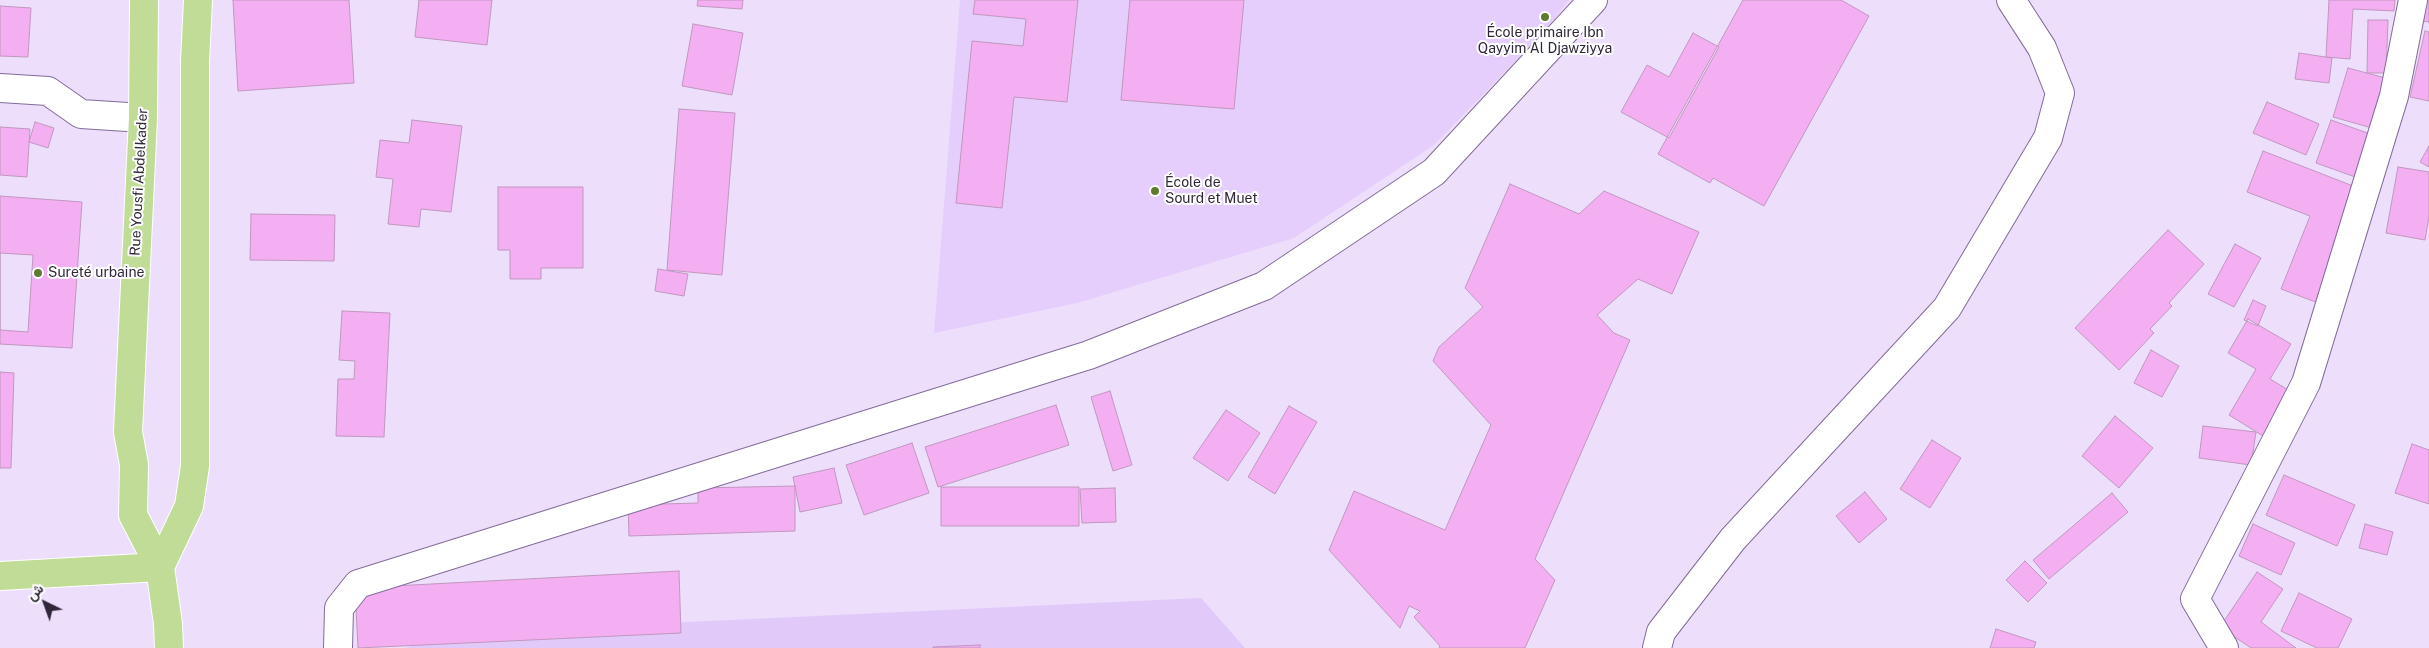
<!DOCTYPE html>
<meta charset="utf-8">
<style>
body{margin:0}
#map{position:relative;width:2429px;height:648px;overflow:hidden;background:#eddefc;font-family:"Public Sans",Vazirmatn,sans-serif}
canvas{display:block}
.north{position:absolute;left:20px;top:578px;width:50px;height:50px;-webkit-text-stroke:4px #fff;paint-order:stroke;rotate:318deg;font-size:14px;font-weight:700;line-height:20px;text-align:center;color:#31273a}
.north::after{content:'';display:block;margin:auto;width:18px;height:22px;background:#31273a;clip-path:polygon(50% 0,100% 100%,50% 72%,0 100%)}
</style>
<div id="map">
<canvas width="2429" height="648"></canvas>
<div class="north">ش</div>
</div>
<script>
const context = document.querySelector('canvas').getContext('2d');
context.lineJoin = 'round';
function paint(path, color) {
  context.fillStyle = color;
  context.fill(path, 'evenodd');
}
function poly(rows) {
  const path = new Path2D();
  for (const r of rows) {
    path.moveTo(r[0], r[1]);
    for (let i = 2; i < r.length; i += 2) path.lineTo(r[i], r[i + 1]);
  }
  return path;
}
function trace(path, color, width, dash) {
  context.strokeStyle = color;
  context.lineWidth = width;
  context.lineCap = dash ? 'butt' : 'round';
  context.setLineDash(dash || []);
  context.stroke(path);
}
function drawText(font, color, halo, rows, align = 'center') {
  context.font = font + ' "Public Sans",sans-serif';
  context.lineWidth = 4;
  context.setLineDash([]);
  context.textBaseline = 'middle';
  context.strokeStyle = halo;
  context.fillStyle = color;
  for (const [text, x, y, turn = 0] of rows) {
    context.save();
    context.translate(x, y);
    context.rotate((+turn || 0) * Math.PI / 180);
    context.textAlign = isNaN(turn) ? turn : align;
    if (halo) context.strokeText(text, 0, 0);
    context.fillText(text, 0, 0);
    context.restore();
  }
}
const built = poly([
 [960,0,1569,0,1542,34,1434,145,1294,238,1077,303,934,333]
]);
const green = poly([
 [1201,598,1245,648,405,648,452,633]
]);
const building = poly([
 [233,0,349,0,354,83,238,91,233,0],
 [419,0,492,0,487,45,415,37,419,0],
 [698,0,743,0,742,9,697,6,698,0],
 [975,0,1078,0,1067,102,1014,97,1002,208,956,203,972,41,1023,46,1026,19,973,14,975,0],
 [1130,0,1244,0,1234,109,1121,100,1130,0],
 [1743,0,1841,0,1869,16,1764,206,1713,178,1710,183,1658,154,1743,0],
 [2329,0,2395,0,2394,11,2353,9,2350,59,2326,57,2329,0],
 [2421,0,2429,0,2429,22,2419,21,2421,0],
 [0,6,31,8,28,57,0,56,0,6],
 [2368,20,2388,20,2386,73,2367,73,2368,20],
 [693,24,743,33,732,95,682,86,693,24],
 [2425,31,2429,32,2429,101,2410,97,2425,31],
 [1693,33,1719,47,1669,138,1621,112,1647,65,1669,77,1693,33],
 [2299,53,2332,58,2329,83,2295,79,2299,53],
 [2348,68,2393,80,2379,130,2333,117,2348,68],
 [2267,102,2319,124,2306,155,2253,133,2267,102],
 [679,109,735,113,722,275,667,270,679,109],
 [412,120,462,126,451,212,421,209,419,227,388,224,393,179,376,177,380,140,409,143,412,120],
 [2331,120,2373,135,2358,178,2316,163,2331,120],
 [35,122,54,128,48,148,29,142,35,122],
 [0,127,30,129,27,177,0,175,0,127],
 [2429,146,2429,167,2420,162,2429,146],
 [2263,151,2366,191,2321,304,2281,289,2310,216,2247,192,2263,151],
 [2398,167,2429,172,2429,217,2425,240,2386,233,2398,167],
 [1510,184,1579,214,1604,191,1699,232,1672,294,1638,279,1597,315,1614,333,1630,340,1535,559,1555,580,1525,648,1439,648,1440,646,1414,617,1420,611,1409,606,1400,628,1329,550,1354,491,1445,530,1491,425,1433,361,1439,347,1483,307,1465,288,1510,184],
 [498,187,583,187,583,268,541,268,541,279,510,279,510,250,498,250,498,187],
 [0,196,82,202,72,348,0,344,0,196],
 [251,214,335,215,334,261,250,260,251,214],
 [2168,230,2204,264,2169,303,2172,306,2150,329,2154,333,2119,370,2075,328,2168,230],
 [2235,244,2261,258,2234,307,2208,294,2235,244],
 [0,253,33,255,28,332,0,330,0,253],
 [658,269,688,274,684,296,655,291,658,269],
 [2253,300,2266,306,2258,326,2244,320,2253,300],
 [342,311,390,313,384,437,336,436,338,379,354,379,355,361,339,360,342,311],
 [2248,319,2291,344,2270,379,2290,391,2263,436,2229,415,2256,369,2228,353,2248,319],
 [2151,350,2179,366,2162,397,2134,383,2151,350],
 [0,372,14,373,11,468,0,468,0,372],
 [1110,391,1132,465,1113,471,1091,397,1110,391],
 [1056,405,1069,445,938,487,925,447,1056,405],
 [1289,406,1317,422,1275,494,1248,477,1289,406],
 [1226,410,1260,433,1228,481,1193,458,1226,410],
 [2115,416,2153,448,2119,488,2082,456,2115,416],
 [2203,426,2256,432,2251,465,2199,458,2203,426],
 [1932,440,1961,458,1930,508,1900,489,1932,440],
 [912,443,929,493,864,515,846,465,912,443],
 [2412,444,2429,450,2429,504,2395,493,2412,444],
 [834,468,842,503,800,512,793,477,834,468],
 [2284,475,2355,505,2337,546,2266,515,2284,475],
 [795,486,795,531,629,536,628,505,698,503,698,488,795,486],
 [941,487,1079,487,1079,526,941,526,941,487],
 [1115,488,1116,522,1082,523,1080,489,1115,488],
 [1865,492,1887,519,1859,543,1836,516,1865,492],
 [2112,493,2128,512,2049,579,2033,560,2112,493],
 [2253,524,2295,543,2281,575,2239,556,2253,524],
 [2365,524,2393,532,2387,555,2359,548,2365,524],
 [2025,561,2047,583,2028,602,2006,580,2025,561],
 [679,571,681,633,358,648,355,588,679,571],
 [2257,572,2283,589,2261,622,2296,648,2251,648,2220,627,2257,572],
 [2299,593,2352,619,2338,648,2317,648,2281,631,2299,593],
 [1996,629,2036,642,2034,648,1990,648,1996,629],
 [980,645,980,648,933,648,933,647,980,645]
]);
const minor = poly([
 [0,88,48,91,81,114,143,118],
 [338,648,339,608,358,584,1089,355,1264,286,1434,172,1593,0],
 [1657,648,1661,632,1733,539,1947,308,2048,138,2060,93,2042,48,2011,0],
 [2224,648,2195,599,2306,383,2394,96,2413,0]
]);
const major = poly([
 [144,0,143,118,128,432,134,465,133,515,160,567,168,624,169,648],
 [160,567,189,506,195,466,195,62,198,0],
 [0,576,160,567]
]);
const markers = [
 [1545,17,5,"#5e7b30"],
 [1155,191,5,"#5e7b30"],
 [38,273,5,"#5e7b30"]
];
const poiNames = [
 ["École primaire Ibn",1545,33,"center"],
 ["Qayyim Al Djawziyya",1545,49,"center"],
 ["École de",1165,183],
 ["Sourd et Muet",1165,199],
 ["Sureté urbaine",48,273]
];
const streetNames = [
 ["Rue Yousfi Abdelkader",139,182,-87]
];
paint(built, '#e5cefc');
paint(green, '#e1caf9');
paint(building, '#f4aff2');
trace(building, '#c097be', 1);
trace(minor, '#836c99', 30);
trace(major, '#fff', 30);
trace(minor, '#fff', 28);
trace(major, '#c1dc97', 28);
for (const [x, y, r, color] of markers) {
  const dot = new Path2D();
  dot.arc(x, y, r, 0, 2 * Math.PI);
  context.fillStyle = color;
  context.fill(dot);
  trace(dot, '#fff', 2);
}
drawText('14px', '#31273a', '#fff', poiNames, 'left');
drawText('14px', '#31273a', '#fff', streetNames);
</script>
